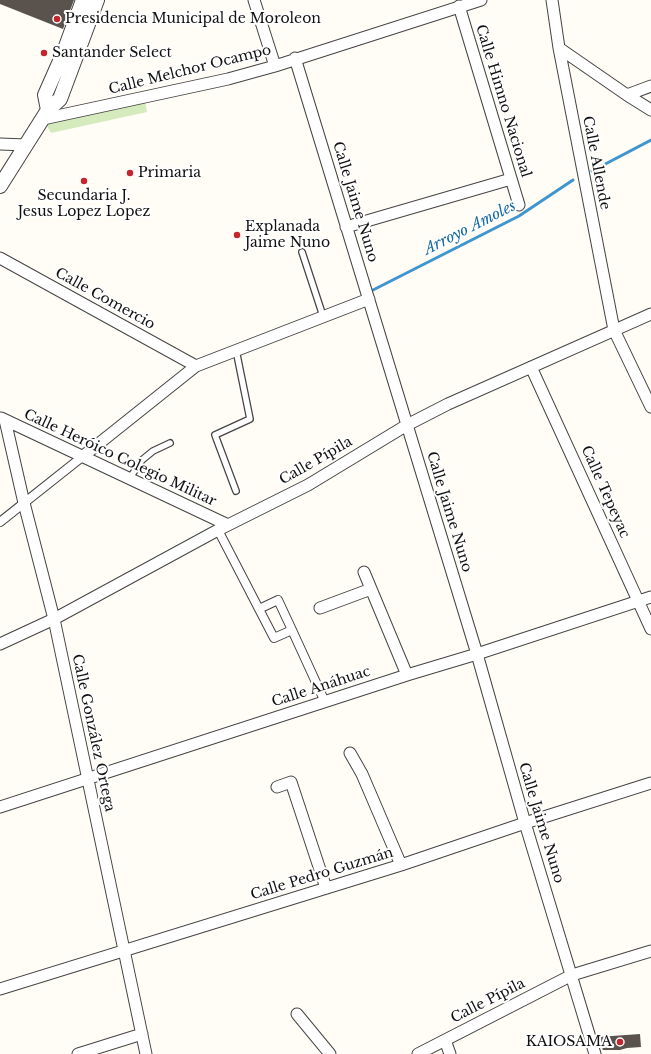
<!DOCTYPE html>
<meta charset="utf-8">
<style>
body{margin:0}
canvas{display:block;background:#fffdf5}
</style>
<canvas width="651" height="1054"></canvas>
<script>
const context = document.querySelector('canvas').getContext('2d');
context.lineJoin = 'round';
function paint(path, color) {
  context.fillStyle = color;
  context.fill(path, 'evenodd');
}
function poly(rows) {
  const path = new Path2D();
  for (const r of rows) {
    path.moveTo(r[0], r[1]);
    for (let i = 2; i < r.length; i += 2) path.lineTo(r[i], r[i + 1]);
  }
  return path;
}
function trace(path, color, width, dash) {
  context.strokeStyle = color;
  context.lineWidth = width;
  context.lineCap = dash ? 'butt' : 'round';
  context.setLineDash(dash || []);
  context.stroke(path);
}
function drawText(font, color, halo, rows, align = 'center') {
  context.font = font + ' "Libre Baskerville",serif';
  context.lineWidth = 4;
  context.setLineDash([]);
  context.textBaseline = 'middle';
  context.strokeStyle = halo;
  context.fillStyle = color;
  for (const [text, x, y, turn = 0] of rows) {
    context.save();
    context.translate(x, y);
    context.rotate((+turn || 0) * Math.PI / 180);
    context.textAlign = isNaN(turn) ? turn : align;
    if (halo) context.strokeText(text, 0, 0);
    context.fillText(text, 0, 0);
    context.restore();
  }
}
const green = poly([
 [144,97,147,112,51,133,43,119]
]);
const stream = poly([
 [592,171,651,140],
 [373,290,519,216,573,180]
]);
const building = poly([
 [0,0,74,0,63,29,0,4],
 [640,1034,641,1047,627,1048,620,1050,603,1050,598,1037]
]);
const service = poly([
 [302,252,323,316],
 [236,350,250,419,215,435,236,491],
 [129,479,142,460,153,451,170,443]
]);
const pedestrian = poly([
 [0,522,82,457],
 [218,530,274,638,292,630,325,702],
 [259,609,278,600,292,630]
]);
const minor = poly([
 [254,0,275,66],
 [552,0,559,48,614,330,651,407],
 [459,6,519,205],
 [559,48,627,95,651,110],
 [295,58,477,654,525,823,595,1054],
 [627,95,651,86],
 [43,119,228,79,275,66,481,0],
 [0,144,26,145],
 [346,227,511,179],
 [0,258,196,366],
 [531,367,651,629],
 [1,418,228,525],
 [5,420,24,503,54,619,146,1054],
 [82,457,196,366,369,299],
 [364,572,407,675],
 [320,608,371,589],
 [0,644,54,619,218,530,308,485,407,425,448,404,651,314],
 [350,753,362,774,401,865],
 [277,787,291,782,326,888],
 [0,807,407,675,477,654,651,597],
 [0,989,401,865,525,823,651,783],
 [297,1014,330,1054],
 [445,1040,450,1054],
 [78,1054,142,1034],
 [418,1054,572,975,651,951]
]);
const tertiary = poly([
 [48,110,45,95,64,52,83,0],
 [0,186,48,110,60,99,97,0]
]);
const markers = [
 [57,19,4,"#c4262e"],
 [44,53,4,"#c4262e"],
 [130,173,4,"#c4262e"],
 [84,181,4,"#c4262e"],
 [237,235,4,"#c4262e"],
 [620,1042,4,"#c4262e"]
];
const poiNames = [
 ["Presidencia Municipal de Moroleon",65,19],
 ["Santander Select",52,53],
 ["Primaria",138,173],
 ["Secundaria J.",84,196,"center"],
 ["Jesus Lopez Lopez",84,212,"center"],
 ["Explanada",245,227],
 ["Jaime Nuno",245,243],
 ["KAIOSAMA",612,1042,"right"]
];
const streetNames = [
 ["Calle Melchor Ocampo",190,70,-14],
 ["Calle Himno Nacional",503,101,73],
 ["Calle Allende",596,163,79],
 ["Calle Jaime Nuno",355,202,73],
 ["Calle Comercio",105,299,29],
 ["Calle Heróico Colegio Militar",120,458,25],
 ["Calle Pípila",316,461,-30],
 ["Calle Tepeyac",605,492,66],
 ["Calle Jaime Nuno",449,512,73],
 ["Calle Anáhuac",321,687,-18],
 ["Calle González Ortega",93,733,78],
 ["Calle Jaime Nuno",541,823,73],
 ["Calle Pedro Guzmán",322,874,-17],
 ["Calle Pípila",488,1001,-27]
];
const waterNames = [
 ["Arroyo Amoles",470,228,-27]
];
paint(green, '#d5ebbd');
trace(stream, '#3f96cf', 3);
paint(building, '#5a524d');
trace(service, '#444', 8);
trace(pedestrian, '#444', 10);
trace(minor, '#444', 13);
trace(tertiary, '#444', 16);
trace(service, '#fff', 5.5);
trace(pedestrian, '#fff', 8);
trace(minor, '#fff', 11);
trace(tertiary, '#fff', 14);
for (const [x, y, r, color] of markers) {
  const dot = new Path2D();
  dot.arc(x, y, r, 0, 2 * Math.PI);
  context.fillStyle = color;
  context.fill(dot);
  trace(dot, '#fff', 1.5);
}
drawText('14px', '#111', '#fff', poiNames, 'left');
drawText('14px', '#111', '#fff', streetNames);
drawText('italic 15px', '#1768a6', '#fff', waterNames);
</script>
